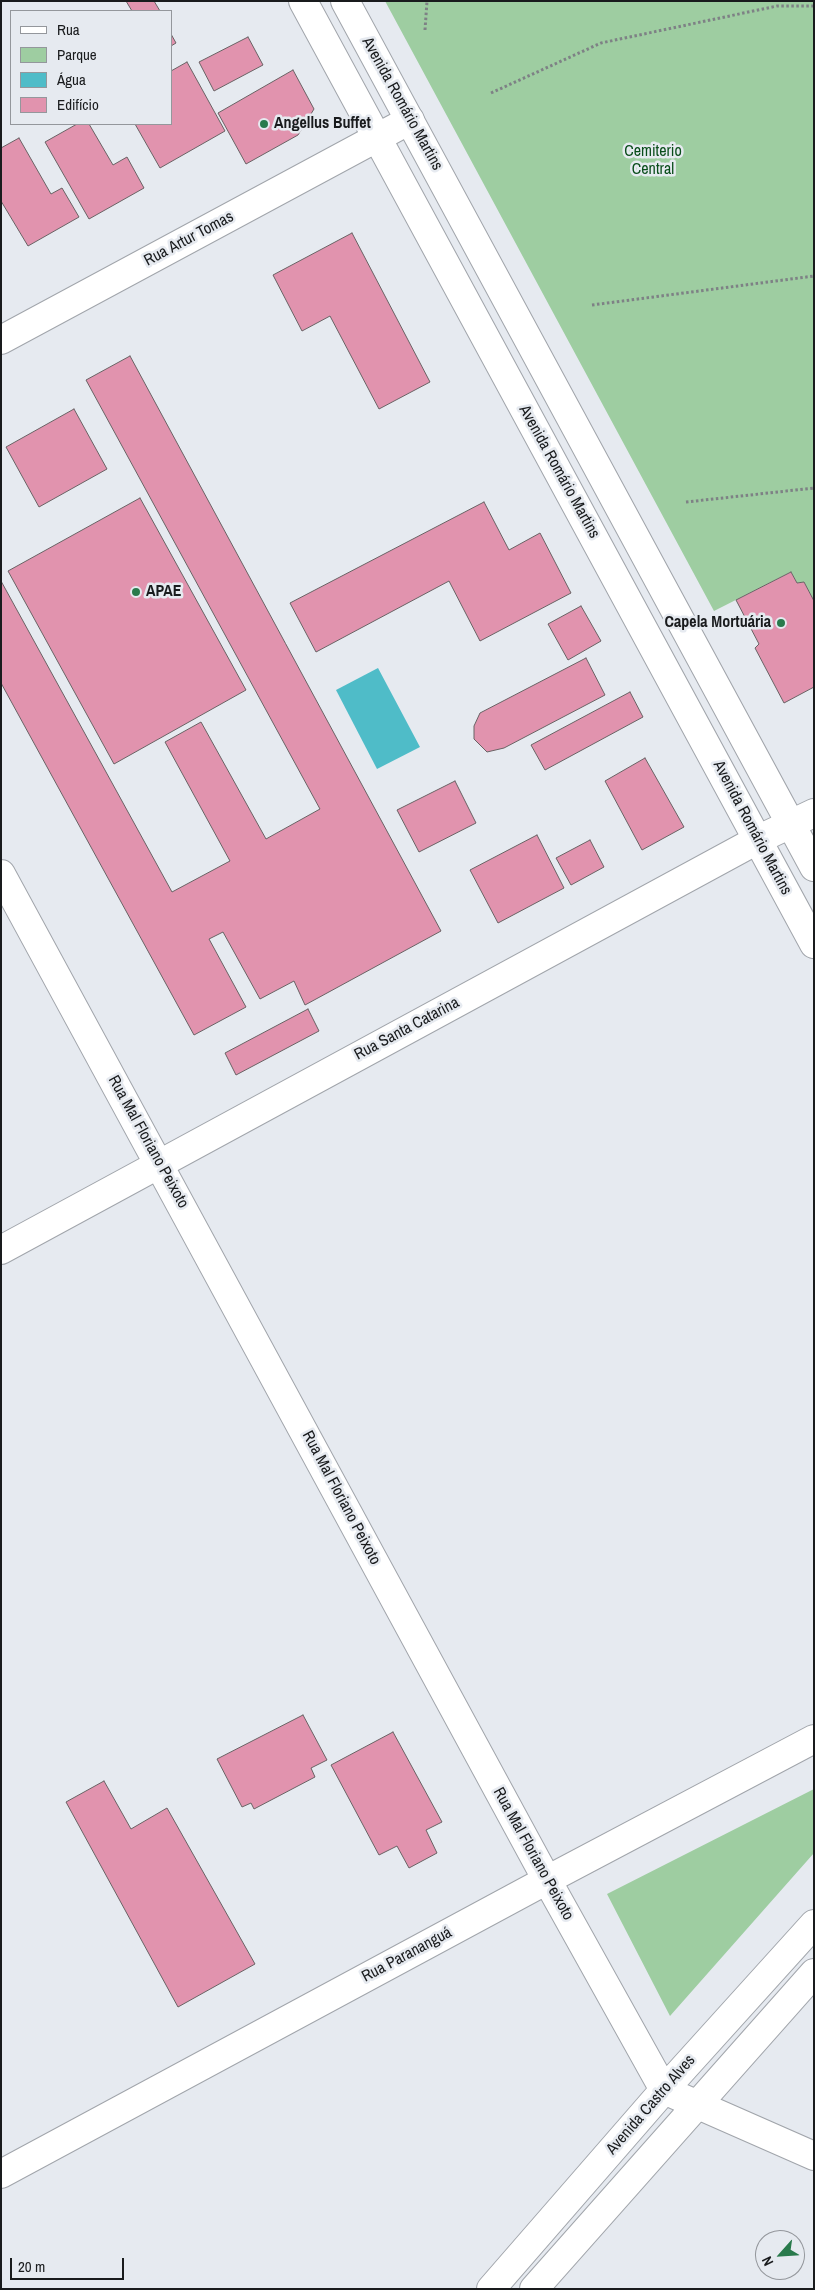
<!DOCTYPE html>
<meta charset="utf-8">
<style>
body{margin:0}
#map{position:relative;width:815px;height:2290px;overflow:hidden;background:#e6eaf0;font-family:"Archivo Narrow",sans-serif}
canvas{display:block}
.frame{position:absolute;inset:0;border:2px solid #191b1d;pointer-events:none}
.legend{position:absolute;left:10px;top:10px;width:162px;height:115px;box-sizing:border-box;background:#e6eaf0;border:1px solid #94979c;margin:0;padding:6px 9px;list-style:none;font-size:15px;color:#191b1d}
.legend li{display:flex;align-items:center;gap:10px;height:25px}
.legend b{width:25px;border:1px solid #94979c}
.north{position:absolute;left:755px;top:2230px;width:50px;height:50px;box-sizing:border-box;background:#e6eaf0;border:1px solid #94979c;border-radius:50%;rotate:244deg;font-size:14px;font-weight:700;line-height:20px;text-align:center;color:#191b1d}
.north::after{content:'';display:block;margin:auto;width:18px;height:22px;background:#297a4c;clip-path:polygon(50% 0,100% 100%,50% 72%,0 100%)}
.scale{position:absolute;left:10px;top:2258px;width:114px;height:22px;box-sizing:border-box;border:2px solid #191b1d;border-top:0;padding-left:6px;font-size:15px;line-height:18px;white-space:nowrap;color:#191b1d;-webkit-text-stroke:4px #e6eaf0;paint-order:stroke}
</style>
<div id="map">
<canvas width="815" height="2290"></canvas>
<div class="frame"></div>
<ul class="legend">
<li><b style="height:6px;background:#fff"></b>Rua</li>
<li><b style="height:14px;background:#9ecda1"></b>Parque</li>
<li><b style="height:14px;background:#4fbcc8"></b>Água</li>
<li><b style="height:14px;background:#e193ae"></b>Edifício</li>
</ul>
<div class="north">N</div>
<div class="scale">20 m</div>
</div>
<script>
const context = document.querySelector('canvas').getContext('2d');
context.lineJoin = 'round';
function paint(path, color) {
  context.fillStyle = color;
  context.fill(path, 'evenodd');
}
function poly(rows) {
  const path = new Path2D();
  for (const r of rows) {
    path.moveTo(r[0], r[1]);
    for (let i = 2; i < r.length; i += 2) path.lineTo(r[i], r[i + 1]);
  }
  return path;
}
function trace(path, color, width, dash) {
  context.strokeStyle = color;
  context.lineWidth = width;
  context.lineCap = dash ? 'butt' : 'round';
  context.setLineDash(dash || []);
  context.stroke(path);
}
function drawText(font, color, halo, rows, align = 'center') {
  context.font = font + ' "Archivo Narrow",sans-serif';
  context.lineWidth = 5;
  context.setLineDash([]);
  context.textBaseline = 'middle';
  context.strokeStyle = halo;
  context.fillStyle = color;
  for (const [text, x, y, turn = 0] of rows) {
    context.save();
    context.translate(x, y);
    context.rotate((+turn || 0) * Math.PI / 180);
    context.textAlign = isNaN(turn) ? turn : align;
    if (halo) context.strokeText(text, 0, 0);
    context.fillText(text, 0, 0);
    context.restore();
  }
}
const green = poly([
 [385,1,814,1,814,601,804,582,797,583,791,572,714,611],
 [814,1789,814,1853,670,2016,607,1894]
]);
const water = poly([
 [378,668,420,747,377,769,336,690]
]);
const building = poly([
 [126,1,154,1,160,11,132,11,126,1],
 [171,34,176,43,171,46,171,34],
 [248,37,263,65,214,91,199,62,248,37],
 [187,62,225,131,160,168,135,124,171,124,171,71,187,62],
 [293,70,314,109,298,135,246,164,218,113,293,70],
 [77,124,89,124,113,165,127,157,144,188,89,219,45,142,77,124],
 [19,138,51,194,62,188,79,217,28,246,1,201,1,148,19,138],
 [352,233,430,382,379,409,330,316,302,331,273,275,352,233],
 [130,356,441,931,305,1005,294,981,260,999,223,932,209,939,246,1007,194,1035,1,683,1,581,172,892,230,861,165,742,201,722,266,839,320,809,86,380,130,356],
 [74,409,107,469,39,507,6,447,74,409],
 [140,498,246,690,114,764,8,571,140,498],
 [484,502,509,550,540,533,571,593,480,641,449,581,316,652,290,603,484,502],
 [791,572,797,583,804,582,814,601,814,687,784,703,755,648,759,644,736,600,791,572],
 [581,606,601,641,568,660,548,624,581,606],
 [586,658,605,695,504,748,487,752,474,739,474,726,480,713,586,658],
 [630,692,643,717,545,770,531,745,630,692],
 [645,758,684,827,642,850,605,781,645,758],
 [455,781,476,823,419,852,397,810,455,781],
 [537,835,564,888,498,923,470,870,537,835],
 [590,840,604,867,571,885,556,858,590,840],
 [308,1009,319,1031,236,1075,225,1053,308,1009],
 [303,1715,327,1760,311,1768,315,1777,254,1809,251,1803,242,1807,217,1759,303,1715],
 [393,1732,442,1822,426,1830,437,1853,409,1868,397,1846,379,1855,331,1765,393,1732],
 [104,1781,131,1829,167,1808,255,1964,178,2007,66,1802,104,1781]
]);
const path = poly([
 [425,30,427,1],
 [491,93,601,43,777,6,814,6],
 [592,305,814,276],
 [686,502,814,488]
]);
const street = poly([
 [1,340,410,120],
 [1,874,547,1880,664,2090,814,2156],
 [1,1250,759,839,814,813],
 [1,2174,547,1880,814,1739],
 [491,2289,664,2090,814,1924],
 [534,2289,814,1973]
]);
const secondary = poly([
 [303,1,814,944],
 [345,1,814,867]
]);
const markers = [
 [264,124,5,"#297a4c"],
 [136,592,5,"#297a4c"],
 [781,623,5,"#297a4c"]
];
const streetNames = [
 ["Avenida Romário Martins",402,104,61],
 ["Rua Artur Tomas",189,239,-28],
 ["Avenida Romário Martins",559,472,61],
 ["Avenida Romário Martins",752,828,62],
 ["Rua Santa Catarina",407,1029,-28],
 ["Rua Mal Floriano Peixoto",148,1142,61],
 ["Rua Mal Floriano Peixoto",341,1498,62],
 ["Rua Mal Floriano Peixoto",533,1854,61],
 ["Rua Parananguá",407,1955,-28],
 ["Avenida Castro Alves",651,2105,-49]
];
const poiNames = [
 ["Angellus Buffet",274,124],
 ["APAE",146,592],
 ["Capela Mortuária",771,623,"right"]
];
const parkNames = [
 ["Cemiterio",653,152],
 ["Central",653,170]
];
paint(green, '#9ecda1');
paint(water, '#4fbcc8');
paint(building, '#e193ae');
trace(building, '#696264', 1);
trace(street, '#a1a5ab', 30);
trace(secondary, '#a1a5ab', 30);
trace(path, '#7e8185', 3, [2.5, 2.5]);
trace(street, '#fff', 28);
trace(secondary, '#fff', 28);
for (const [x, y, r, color] of markers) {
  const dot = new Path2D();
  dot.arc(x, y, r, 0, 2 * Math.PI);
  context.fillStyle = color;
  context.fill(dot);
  trace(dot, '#e6eaf0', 2);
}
drawText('16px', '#191b1d', '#e6eaf0', streetNames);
drawText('bold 16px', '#191b1d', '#e6eaf0', poiNames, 'left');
drawText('16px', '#094d1a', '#e6eaf0', parkNames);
</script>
